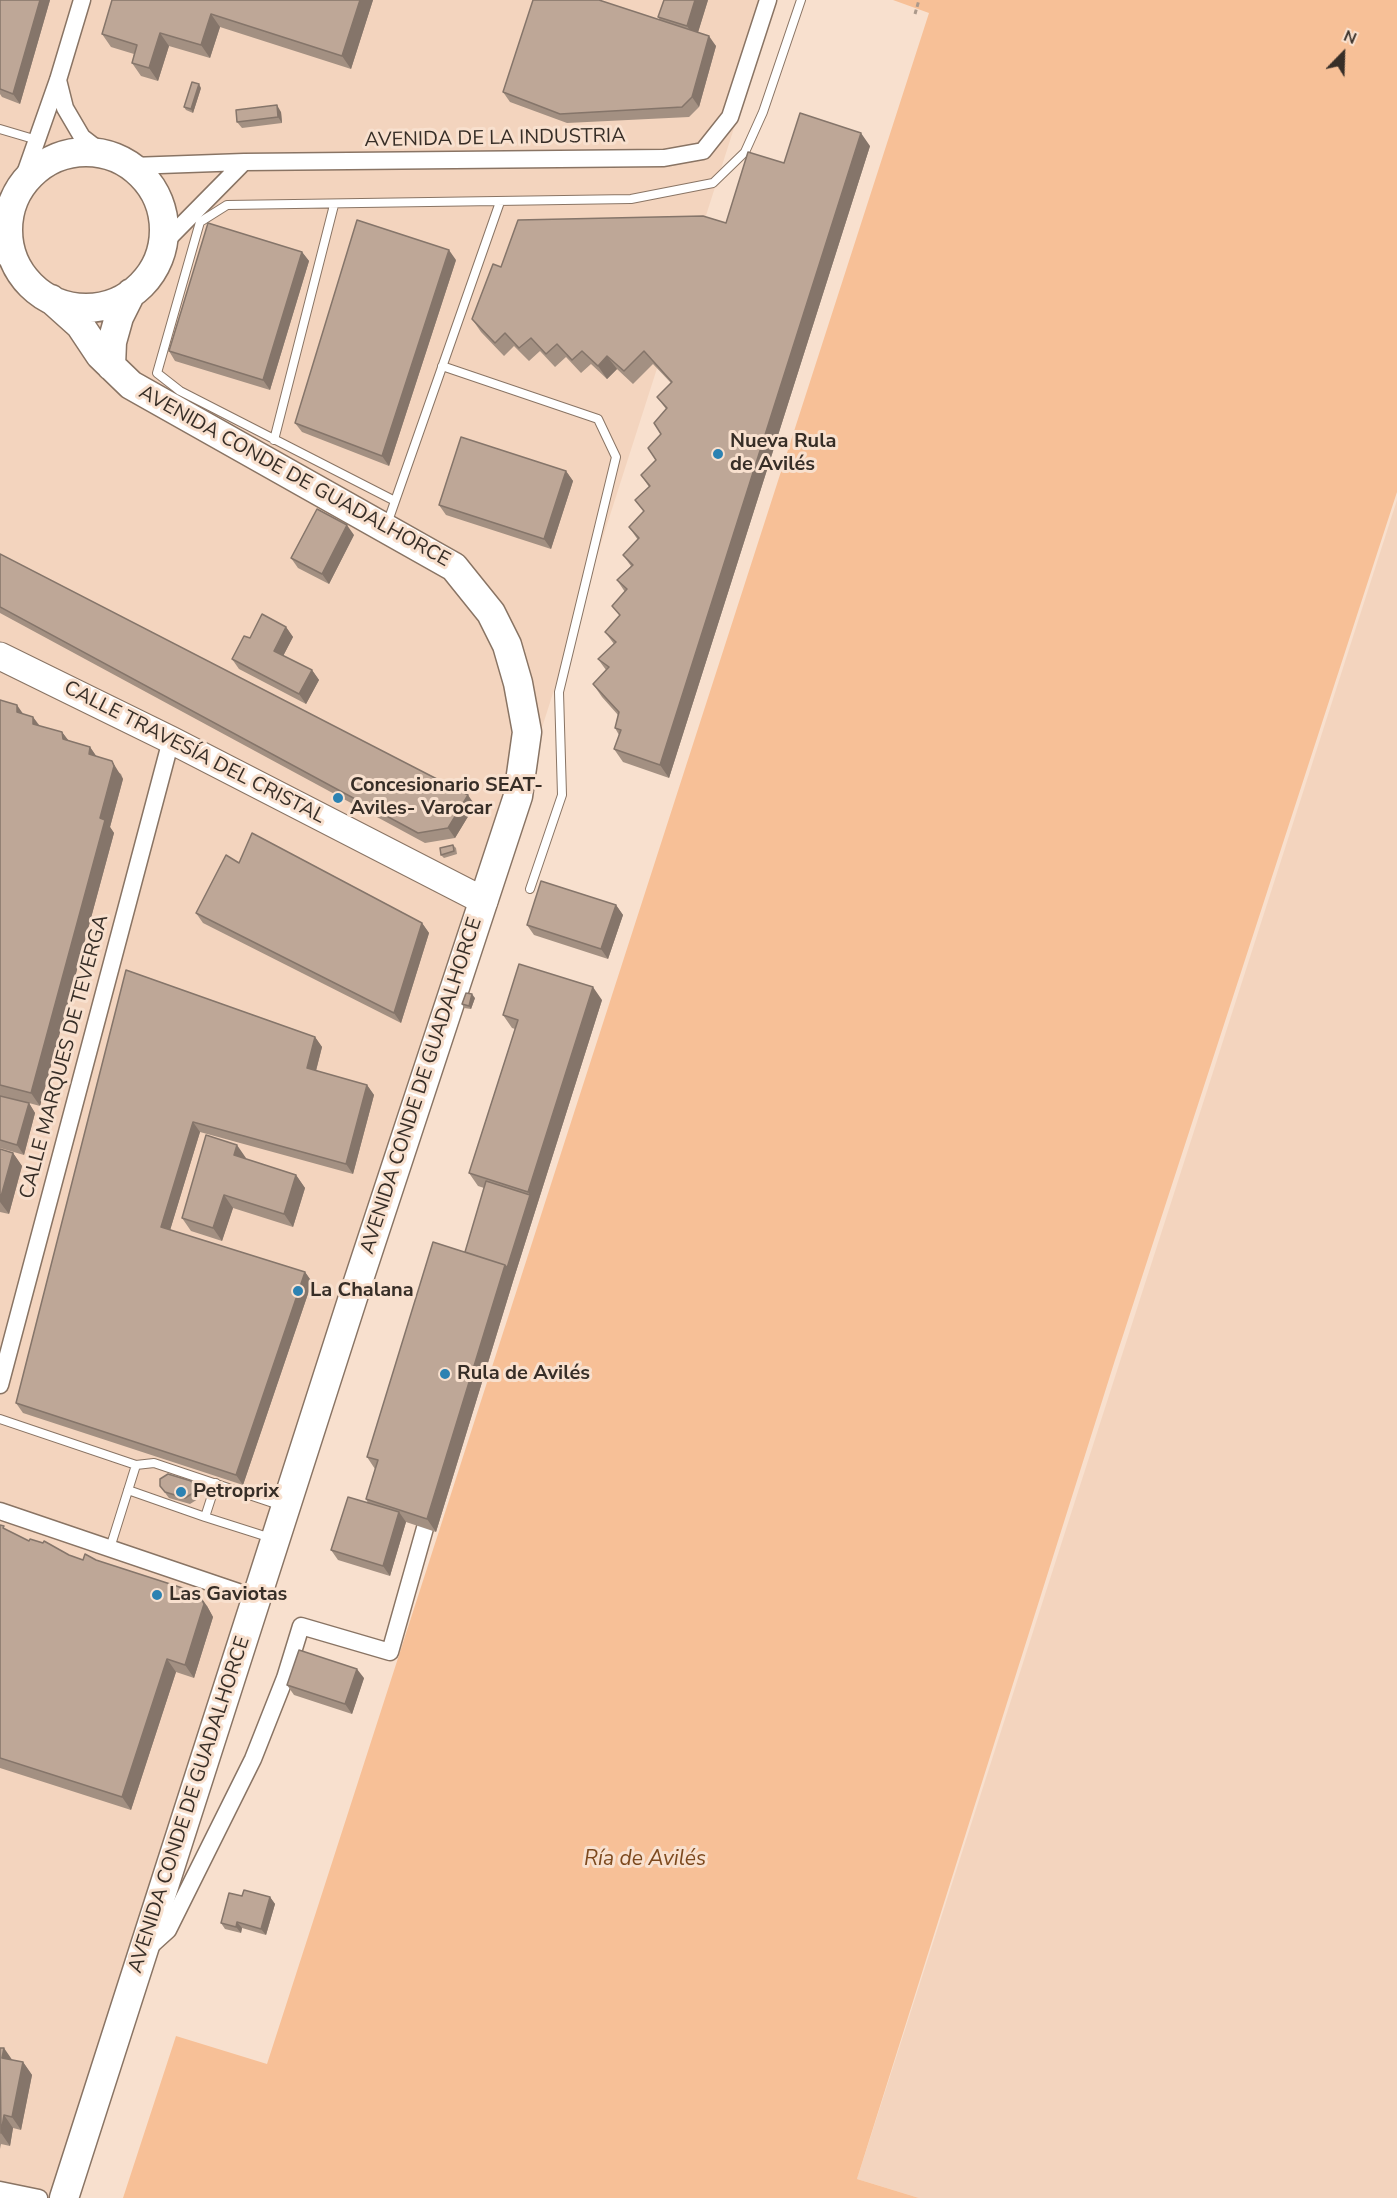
<!DOCTYPE html>
<meta charset="utf-8">
<style>
body{margin:0}
#map{position:relative;width:1397px;height:2198px;overflow:hidden;background:#f8e0ce;font-family:"Nunito Sans",sans-serif}
canvas{display:block}
.north{position:absolute;left:1313px;top:24px;width:60px;height:60px;-webkit-text-stroke:4px #f8e0ce;paint-order:stroke;rotate:23deg;font-size:16px;font-weight:700;line-height:24px;text-align:center;color:#372e27}
.north::after{content:'';display:block;margin:auto;width:21px;height:27px;background:#372e27;clip-path:polygon(50% 0,100% 100%,50% 72%,0 100%)}
</style>
<div id="map">
<canvas width="1397" height="2198"></canvas>
<div class="north">N</div>
</div>
<script>
const context = document.querySelector('canvas').getContext('2d');
context.lineJoin = 'round';
function paint(path, color) {
  context.fillStyle = color;
  context.fill(path, 'evenodd');
}
function poly(rows) {
  const path = new Path2D();
  for (const r of rows) {
    if (r.length === 3) {
      path.moveTo(r[0] + r[2], r[1]);
      path.arc(r[0], r[1], r[2], 0, 2 * Math.PI);
      continue;
    }
    path.moveTo(r[0], r[1]);
    for (let i = 2; i < r.length; i += 2) path.lineTo(r[i], r[i + 1]);
  }
  return path;
}
function trace(path, color, width, dash) {
  context.strokeStyle = color;
  context.lineWidth = width;
  context.lineCap = dash ? 'butt' : 'round';
  context.setLineDash(dash || []);
  context.stroke(path);
}
function drawText(font, color, halo, rows, align = 'center') {
  context.font = font + ' "Nunito Sans",sans-serif';
  context.lineWidth = 6;
  context.setLineDash([]);
  context.textBaseline = 'middle';
  context.strokeStyle = halo;
  context.fillStyle = color;
  for (const [text, x, y, turn = 0] of rows) {
    context.save();
    context.translate(x, y);
    context.rotate((+turn || 0) * Math.PI / 180);
    context.textAlign = isNaN(turn) ? turn : align;
    if (halo) context.strokeText(text, 0, 0);
    context.fillText(text, 0, 0);
    context.restore();
  }
}
const built = poly([
 [0,0,775,0,71,2198,0,2198],
 [1397,500,1397,2198,919,2198,857,2179]
]);
const water = poly([
 [893,0,1397,0,1397,492,1115,1360,857,2179,919,2198,123,2198,176,2036,267,2064,929,13]
]);
const path = poly([
 [915,14,919,0]
]);
const service = poly([
 [0,129,37,140],
 [442,366,598,419,616,457,559,692,562,795,530,889],
 [274,440,334,205],
 [395,501,180,391,157,373,200,222,227,205,631,199,713,183,745,152,763,112,801,0],
 [387,524,500,202],
 [0,1419,136,1465,154,1463,282,1506],
 [216,1483,205,1517,271,1538],
 [128,1490,205,1517],
 [110,1548,136,1465]
]);
const minor = poly([
 [58,80,65,108,82,137,104,154],
 [132,166,244,162,664,158,703,151,730,117,768,0],
 [20,188,58,80,82,0],
 [162,245,244,162],
 [0,255,15,263],
 [0,1385,171,740],
 [0,1511,256,1598],
 [147,1949,168,1930,253,1759,285,1678,301,1626,390,1652,425,1528],
 [0,2190,39,2198]
]);
const primary = poly([
 [0,656,171,740,484,901]
]);
const trunk = poly([
 [86,230,78],
 [51,299,80,325,100,355,131,385,454,567,491,613,507,645,518,683,527,732,518,796,356,1288,64,2198],
 [111,366,112,342,119,317,131,293]
]);
const wall = poly([
 [0,0,50,0,20,104,2,97,0,94],
 [112,0,373,0,351,69,220,27,210,58,169,46,158,81,141,76,132,63,134,54,111,47,102,34],
 [708,0,698,32,716,46,699,107,689,117,567,123,510,102,503,92,660,20,658,17],
 [201,88,193,113,186,110,184,107],
 [281,112,282,123,242,128,237,122],
 [870,146,669,778,623,762,614,749,619,735,615,728,618,715,602,697,593,684,606,670,598,659,614,644,605,632,620,616,612,606,625,592,617,580,631,566,623,555,638,540,629,527,644,512,635,500,649,487,641,475,656,460,666,409,657,397,671,383,653,364,633,384,617,369,607,379,591,364,581,373,566,357,555,367,540,351,529,361,514,346,504,356,481,332,472,319,501,267,726,223,784,163],
 [302,252,309,261,270,390,175,361,169,351],
 [456,260,389,466,302,432,295,423],
 [566,471,573,481,551,549,446,515,439,505],
 [354,535,329,584,298,568,291,558],
 [0,554,475,805,455,838,425,843,0,613],
 [286,627,293,637,283,656,312,670,319,680,306,704,239,669,232,659,250,638],
 [0,700,23,714,33,717,40,726,62,732,68,741,90,747,96,756,121,774,123,779,110,827,114,833,40,1106,29,1103,35,1113,24,1155,0,1148],
 [453,845,456,848,457,854,444,858,441,855],
 [239,863,422,923,429,933,401,1023,203,923,196,913],
 [616,905,623,915,608,959,534,935,527,925],
 [126,970,315,1037,322,1047,316,1071,367,1085,374,1095,353,1174,200,1132,170,1230,305,1272,312,1282,243,1485,23,1413,16,1403],
 [475,998,471,1009,464,1008,462,1004],
 [602,1000,514,1278,436,1532,406,1522,390,1576,338,1560,331,1550,368,1503,366,1499,375,1469,367,1457,465,1252,484,1188,478,1186,469,1173,515,1029,512,1028,503,1015],
 [0,1149,13,1153,22,1166,9,1214,0,1212],
 [246,1158,246,1159,296,1175,305,1188,293,1227,233,1208,222,1241,191,1231,182,1218],
 [191,1481,198,1492,198,1499,190,1504,169,1498,160,1486],
 [0,1525,6,1530,29,1541,83,1560,96,1560,207,1606,213,1617,194,1678,176,1672,131,1810,0,1768],
 [364,1678,352,1714,294,1695,287,1685],
 [242,1896,270,1897,275,1904,266,1935,242,1928,241,1933,225,1929,221,1923],
 [0,2048,12,2060,23,2062,32,2075,21,2130,13,2128,10,2146,1,2144,0,2149]
]);
const shadedWall = poly([
 [40,0,50,0,20,104,13,94],
 [360,0,373,0,351,69,342,56],
 [695,0,708,0,696,39,687,26],
 [211,14,220,27,210,58,201,45],
 [160,33,169,46,158,81,149,68],
 [709,36,716,46,699,107,692,97],
 [199,84,201,88,193,113,191,109],
 [277,105,281,112,282,123,278,117],
 [861,133,870,146,669,778,660,765],
 [449,250,456,260,389,466,382,456],
 [302,252,309,261,270,390,263,380],
 [607,356,617,369,607,379,598,366],
 [566,471,573,481,551,549,544,539],
 [347,525,354,535,329,584,322,574],
 [286,627,293,637,281,660,274,651],
 [312,670,319,680,306,704,299,694],
 [17,705,26,718,17,712],
 [33,717,42,730,33,724],
 [62,732,72,745,63,739],
 [90,747,99,760,89,754],
 [112,761,123,779,110,827,114,833,40,1106,31,1093,100,818],
 [468,795,475,805,455,838,448,828],
 [616,905,623,915,608,959,601,949],
 [422,923,429,933,401,1023,394,1013],
 [593,987,602,1000,514,1278,436,1532,427,1519,505,1265,530,1195,528,1192],
 [472,994,475,998,471,1009,469,1006],
 [315,1037,322,1047,314,1078,307,1068],
 [367,1085,374,1095,353,1174,346,1164],
 [29,1103,35,1113,24,1155,17,1145],
 [193,1122,200,1132,168,1237,161,1227],
 [237,1145,246,1158,243,1168,234,1155],
 [13,1153,22,1166,9,1214,0,1202,0,1200],
 [296,1175,305,1188,293,1227,284,1214],
 [224,1195,233,1208,222,1241,213,1228],
 [305,1272,312,1282,243,1485,236,1475],
 [193,1485,198,1492,198,1499,193,1493],
 [399,1512,406,1522,390,1576,383,1566],
 [198,1593,207,1606,213,1617,194,1678,185,1665],
 [167,1659,176,1672,131,1810,122,1797],
 [357,1669,364,1678,352,1714,345,1704],
 [270,1897,275,1904,266,1935,261,1929],
 [237,1922,242,1928,241,1933,236,1927],
 [4,2048,13,2061,2,2058],
 [23,2062,32,2075,21,2130,12,2117],
 [4,2115,13,2128,10,2146,1,2133]
]);
const building = poly([
 [0,0,40,0,13,94,0,89,0,0],
 [112,0,360,0,342,56,211,14,201,45,160,33,149,68,132,63,137,45,102,34,112,0],
 [533,0,599,0,709,36,692,97,682,107,560,114,503,92,533,0],
 [664,0,695,0,687,26,658,17,664,0],
 [192,82,199,84,191,109,184,107,192,82],
 [277,105,278,117,237,122,236,110,277,105],
 [800,113,861,133,660,765,614,749,621,730,615,728,619,712,593,684,609,667,598,659,616,642,605,632,620,615,612,606,627,589,617,580,633,565,623,555,639,538,629,527,644,511,635,500,650,486,641,475,656,460,648,448,661,434,654,423,667,408,657,397,672,382,644,351,624,371,607,356,598,366,582,351,572,360,557,344,546,354,531,338,519,348,505,333,495,343,472,319,493,264,501,267,518,220,703,216,726,223,748,152,784,163,800,113],
 [357,220,449,250,382,456,295,423,357,220],
 [208,223,302,252,263,380,169,351,208,223],
 [461,437,566,471,544,539,439,505,461,437],
 [317,509,347,525,322,574,291,558,317,509],
 [0,554,468,795,448,828,418,833,0,607,0,554],
 [262,614,286,627,274,651,312,670,299,694,232,659,244,636,250,638,262,614],
 [0,700,17,705,17,712,33,717,33,724,62,732,63,739,90,747,89,754,112,761,114,766,100,818,105,820,31,1093,0,1085,0,700],
 [252,833,422,923,394,1013,196,913,226,855,239,863,252,833],
 [453,845,454,851,441,855,440,848,453,845],
 [541,881,616,905,601,949,527,925,541,881],
 [519,964,593,987,528,1192,469,1173,518,1020,503,1015,519,964],
 [126,970,315,1037,307,1068,367,1085,346,1164,193,1122,161,1227,305,1272,236,1475,16,1403,126,970],
 [466,993,472,994,469,1006,462,1004,466,993],
 [0,1096,29,1103,17,1145,0,1140,0,1096],
 [206,1135,237,1145,234,1155,296,1175,284,1214,224,1195,213,1228,182,1218,206,1135],
 [0,1149,13,1153,0,1200,0,1149],
 [486,1181,530,1195,507,1268,505,1265,465,1252,486,1181],
 [433,1242,505,1265,427,1519,366,1499,378,1460,367,1457,433,1242],
 [168,1474,191,1481,193,1485,193,1493,185,1498,165,1492,160,1486,160,1479,168,1474],
 [348,1497,399,1512,383,1566,331,1550,348,1497],
 [0,1525,4,1526,3,1528,29,1541,30,1539,43,1543,44,1541,69,1555,83,1560,85,1554,96,1560,198,1593,204,1604,185,1665,167,1659,122,1797,0,1758,0,1525],
 [299,1650,357,1669,345,1704,287,1685,299,1650],
 [244,1890,270,1897,261,1929,237,1922,236,1927,221,1923,229,1893,242,1896,244,1890],
 [0,2048,4,2048,2,2058,23,2062,12,2117,4,2115,1,2133,0,2048]
]);
const markers = [
 [718,454,6,"#2c82b2"],
 [338,798,6,"#2c82b2"],
 [298,1291,6,"#2c82b2"],
 [445,1374,6,"#2c82b2"],
 [181,1492,6,"#2c82b2"],
 [157,1595,6,"#2c82b2"]
];
const streetNames = [
 ["AVENIDA DE LA INDUSTRIA",495,139,-1],
 ["AVENIDA CONDE DE GUADALHORCE",294,477,29],
 ["CALLE TRAVESÍA DEL CRISTAL",194,753,27],
 ["CALLE MARQUES DE TEVERGA",65,1057,-75],
 ["AVENIDA CONDE DE GUADALHORCE",422,1086,-72],
 ["AVENIDA CONDE DE GUADALHORCE",190,1805,-72]
];
const poiNames = [
 ["Nueva Rula",730,442],
 ["de Avilés",730,465],
 ["Concesionario SEAT-",350,786],
 ["Aviles- Varocar",350,809],
 ["La Chalana",310,1291],
 ["Rula de Avilés",457,1374],
 ["Petroprix",193,1492],
 ["Las Gaviotas",169,1595]
];
const waterNames = [
 ["Ría de Avilés",645,1860]
];
paint(built, '#f3d4be');
paint(water, '#f7c097');
trace(service, '#897464', 10);
trace(minor, '#897464', 19);
trace(primary, '#897464', 29);
trace(trunk, '#897464', 31);
trace(path, '#ab998b', 3, [4.5, 3]);
trace(service, '#fff', 8);
trace(minor, '#fff', 16);
trace(primary, '#fff', 27);
trace(trunk, '#fff', 28);
paint(wall, '#a39082');
paint(shadedWall, '#85756a');
paint(building, '#bea797');
trace(building, '#85756a', 1.5);
for (const [x, y, r, color] of markers) {
  const dot = new Path2D();
  dot.arc(x, y, r, 0, 2 * Math.PI);
  context.fillStyle = color;
  context.fill(dot);
  trace(dot, '#f8e0ce', 2);
}
drawText('20px', '#372e27', '#f8e0ce', streetNames);
drawText('bold 20px', '#372e27', '#f8e0ce', poiNames, 'left');
drawText('italic 21px', '#7d491e', '#f8e0ce', waterNames);
</script>
